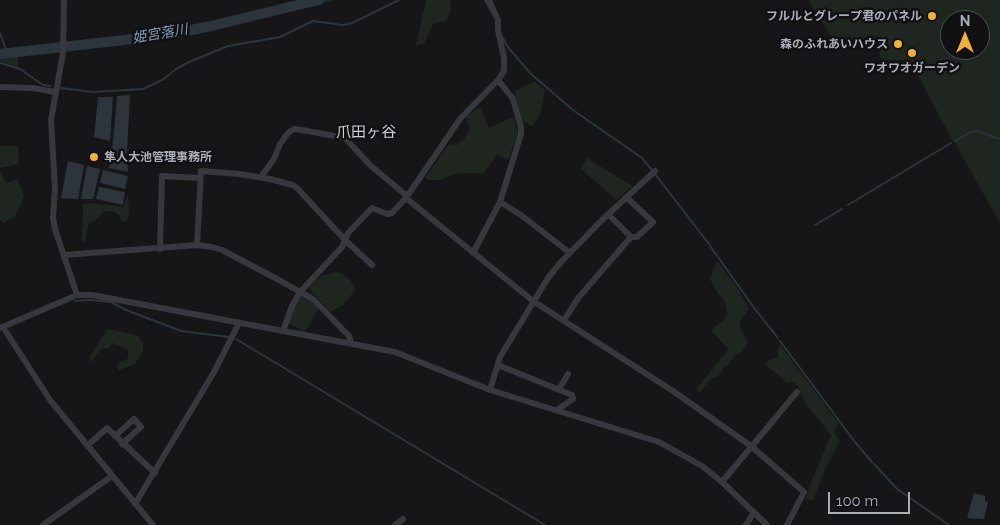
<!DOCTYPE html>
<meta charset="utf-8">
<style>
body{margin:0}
#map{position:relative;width:1000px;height:525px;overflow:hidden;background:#161618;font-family:Raleway,sans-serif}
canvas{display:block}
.north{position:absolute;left:940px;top:10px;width:50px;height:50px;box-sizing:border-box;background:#111113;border:1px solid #4d4f55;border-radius:50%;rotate:0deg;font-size:14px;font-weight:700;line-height:20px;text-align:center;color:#a8adb8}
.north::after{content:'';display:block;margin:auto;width:18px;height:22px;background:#f2b134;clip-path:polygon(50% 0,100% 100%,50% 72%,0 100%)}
.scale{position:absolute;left:828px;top:492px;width:82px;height:22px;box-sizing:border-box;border:2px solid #a8adb8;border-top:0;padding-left:6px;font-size:15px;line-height:18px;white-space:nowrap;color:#a8adb8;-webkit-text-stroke:4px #111113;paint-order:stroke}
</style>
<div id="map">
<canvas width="1000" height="525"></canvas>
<div class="north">N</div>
<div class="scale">100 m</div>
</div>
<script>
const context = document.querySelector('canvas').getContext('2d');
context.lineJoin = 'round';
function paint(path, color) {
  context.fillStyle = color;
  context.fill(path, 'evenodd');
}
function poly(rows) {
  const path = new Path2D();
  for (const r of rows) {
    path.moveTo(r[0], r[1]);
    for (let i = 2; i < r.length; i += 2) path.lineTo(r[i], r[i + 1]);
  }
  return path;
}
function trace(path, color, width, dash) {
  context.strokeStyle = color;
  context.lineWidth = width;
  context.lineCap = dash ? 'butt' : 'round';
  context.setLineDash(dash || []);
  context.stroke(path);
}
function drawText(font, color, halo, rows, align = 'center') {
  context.font = font + ' Raleway,"Noto Sans JP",sans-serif';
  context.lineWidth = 5;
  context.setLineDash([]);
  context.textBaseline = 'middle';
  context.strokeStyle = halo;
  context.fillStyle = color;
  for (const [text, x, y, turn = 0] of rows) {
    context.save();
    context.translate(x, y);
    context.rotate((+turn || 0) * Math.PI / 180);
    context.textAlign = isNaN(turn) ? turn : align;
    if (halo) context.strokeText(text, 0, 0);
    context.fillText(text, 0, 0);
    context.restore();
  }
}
const green = poly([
 [297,0,311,0,198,27,160,34,67,45,67,41,139,34,219,19],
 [324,0,335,0,199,33,67,51,67,48,161,37,215,27],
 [426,0,450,0,451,11,446,21,433,24,424,44,416,45],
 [808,0,1000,0,1000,223,953,140,951,138,910,60,881,60,876,40,840,45,836,44],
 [950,20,980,20,980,50,950,50],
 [61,42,61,45,0,50,0,49],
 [61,49,61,52,18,56,18,67,0,62,0,56,4,55],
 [534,81,545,90,541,112,533,126,523,122,514,92],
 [480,107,489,128,513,117,518,133,508,160,497,155,484,173,464,173,451,175,440,180,428,180,425,177,449,144,457,145,464,139,470,130,466,117],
 [0,146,18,146,19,164,0,168],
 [587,158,632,186,617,200,581,169],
 [0,170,6,183,18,179,24,197,15,216,3,223,0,219],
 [128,194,129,213,127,221,122,221,118,214,112,211,103,212,93,222,89,222,85,241,82,241,83,205,92,203,123,207],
 [717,261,738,289,749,309,740,321,740,327,748,342,741,353,735,356,727,366,724,367,719,376,712,378,699,393,696,389,729,349,712,332,714,327,724,320,727,314,725,302,713,286,710,278],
 [335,272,341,273,350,280,356,289,343,305,330,312,320,300,313,294,309,286,321,276],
 [300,296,303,296,312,301,319,308,305,332,288,323,293,309],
 [108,329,137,335,143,343,143,351,135,364,119,370,117,367,118,363,127,360,129,351,113,343,109,348,102,348,90,363,89,358,92,353],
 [780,345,839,424,834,432,840,441,826,467,813,501,806,499,809,487,831,435,805,403,799,388,794,382,787,383,765,364,769,360,778,358,778,350]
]);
const water = poly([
 [130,95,127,152,128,172,109,168,113,142,117,96],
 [98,97,113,97,110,141,94,137],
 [68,161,84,165,78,199,61,198],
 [87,166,100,169,93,199,81,199],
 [103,170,128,176,125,189,100,183],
 [99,187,125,192,123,205,96,199],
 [974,493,985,496,985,501,988,502,984,519,967,518]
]);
const stream = poly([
 [485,0,492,13],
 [0,33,7,53],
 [503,38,507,46,531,74,573,110,642,158,652,170],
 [0,63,20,69,43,85,51,86],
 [61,88,93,92,143,89,164,79,176,69,189,62,228,46,280,37,313,21,343,25,352,23,399,0],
 [955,141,971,132,977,131,1000,139],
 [655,174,709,244],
 [848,205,951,143],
 [815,225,842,209],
 [710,246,755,309,778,338],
 [75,301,90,300,111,302,126,310,181,331,229,337],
 [236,339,545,525],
 [780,341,855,442,872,462],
 [874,464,897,489,949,525]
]);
const river = poly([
 [0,54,160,36,207,27,319,0]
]);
const minor = poly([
 [64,0,63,53,51,120,55,188,53,218,55,229,77,295],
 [0,87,33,88,55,92],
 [261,177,274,159,280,144,288,133,294,129,302,130,345,138,371,166,407,196],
 [406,198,533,301,673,391,751,446,804,492,787,525],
 [500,202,521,215,570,253],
 [608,214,631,237,637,237,653,222,626,197],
 [197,245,201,171,239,174,270,179,293,185,298,189,345,240,372,265],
 [160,249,162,176,200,178],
 [473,253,500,202,521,134,521,127,513,99,498,80],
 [64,255,197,245,212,247,222,250,279,280,313,299,349,336,351,343],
 [564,320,579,297,631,237],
 [3,327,50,400,153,525],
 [0,328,77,295,92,295,395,352,490,390,659,442,702,466,722,482,767,525],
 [283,331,292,306,300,292,342,247,348,233,372,208,387,214,392,213,406,198,460,119,498,80,504,71,504,58,498,30,498,20,489,0],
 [498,365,572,395,573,399,557,410],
 [559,389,568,374],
 [490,390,500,357,548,278,561,262,602,220,655,171],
 [115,436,134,419,141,427,122,444],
 [88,445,107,428,155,473],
 [722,482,797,392],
 [135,504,214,372,239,323],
 [43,525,112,476],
 [395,525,403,519],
 [746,525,754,512]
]);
const markers = [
 [932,16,5,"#f2b134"],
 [898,44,5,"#f2b134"],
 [912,53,5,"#f2b134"],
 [94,157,5,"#f2b134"]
];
const poiNames = [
 ["フルルとグレープ君のパネル",922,16],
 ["森のふれあいハウス",888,44],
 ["ワオワオガーデン",912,68,"center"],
 ["隼人大池管理事務所",104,157,"left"]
];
const waterNames = [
 ["姫宮落川",160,34,-10]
];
const quarterNames = [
 ["爪田ヶ谷",366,132]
];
paint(green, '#1e261f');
paint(water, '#2c353c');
trace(stream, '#2c353c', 2);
trace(river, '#2c353c', 10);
trace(minor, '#37383d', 6);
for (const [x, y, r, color] of markers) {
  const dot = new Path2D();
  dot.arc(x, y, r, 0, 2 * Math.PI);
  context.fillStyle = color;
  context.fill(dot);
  trace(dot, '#111113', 2);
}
drawText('bold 12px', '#a8adb8', '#111113', poiNames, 'right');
drawText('italic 14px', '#7f9bb3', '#111113', waterNames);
drawText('15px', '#c9ccd4', '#111113', quarterNames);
</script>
